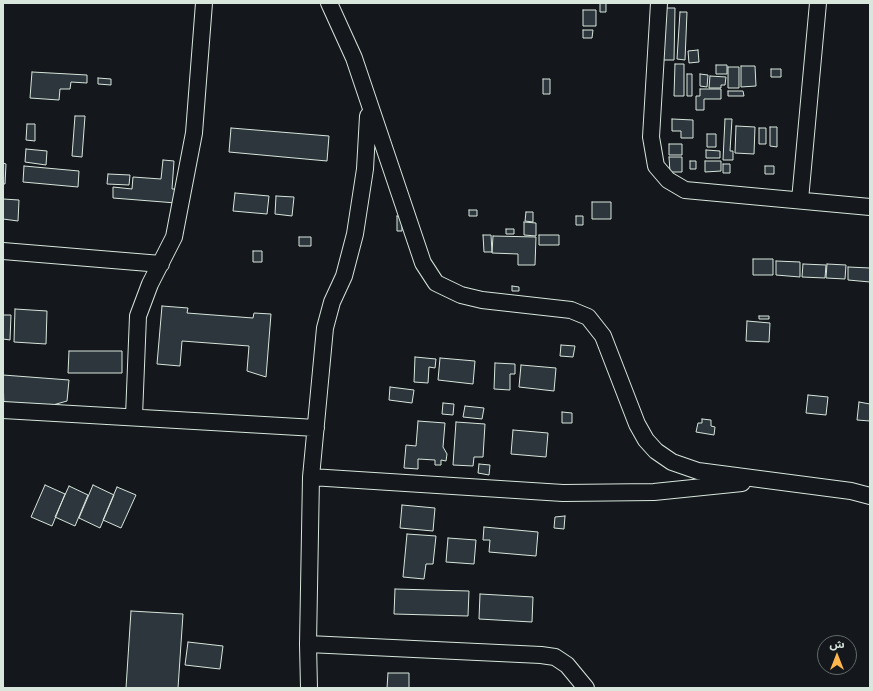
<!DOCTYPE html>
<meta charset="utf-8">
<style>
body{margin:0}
#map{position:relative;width:873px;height:691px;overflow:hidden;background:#14181c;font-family:"Asap Condensed","Noto Sans Arabic",sans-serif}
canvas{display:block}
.frame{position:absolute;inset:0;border:4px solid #d8e6dc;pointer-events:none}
.north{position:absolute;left:817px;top:635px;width:40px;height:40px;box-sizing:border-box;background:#14181c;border:1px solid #626a69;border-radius:50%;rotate:0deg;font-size:11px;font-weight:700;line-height:16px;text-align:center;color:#d8e6dc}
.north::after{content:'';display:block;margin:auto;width:14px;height:18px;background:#ffb74d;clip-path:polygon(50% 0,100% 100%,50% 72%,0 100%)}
</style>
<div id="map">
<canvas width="873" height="691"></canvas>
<div class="frame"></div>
<div class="north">ش</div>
</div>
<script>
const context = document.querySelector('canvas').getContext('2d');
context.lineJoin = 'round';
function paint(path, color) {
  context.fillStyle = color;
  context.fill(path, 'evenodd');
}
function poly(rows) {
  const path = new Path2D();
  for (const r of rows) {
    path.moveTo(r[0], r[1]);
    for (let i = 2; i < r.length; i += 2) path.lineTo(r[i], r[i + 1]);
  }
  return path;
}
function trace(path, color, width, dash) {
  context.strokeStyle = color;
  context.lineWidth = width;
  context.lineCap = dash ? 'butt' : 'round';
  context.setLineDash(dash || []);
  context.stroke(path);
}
const building = poly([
 [600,3,606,3,606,12,600,12,600,3],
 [664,8,675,8,674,60,663,60,664,8],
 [583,10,596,10,596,26,583,26,583,10],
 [680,12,687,12,685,60,677,59,680,12],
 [583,30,593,30,592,38,583,38,583,30],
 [698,50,699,62,689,63,688,51,698,50],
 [675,64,684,64,684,96,674,96,675,64],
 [716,65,727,65,727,74,716,74,716,65],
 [741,66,755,66,756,86,741,87,741,66],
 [728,67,739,67,739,88,728,88,728,67],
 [771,69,781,69,781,77,771,77,771,69],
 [32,72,87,75,87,83,71,82,70,89,60,89,59,100,30,98,32,72],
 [687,74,692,74,692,96,687,96,687,74],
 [700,74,708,75,707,87,700,86,700,74],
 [710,76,726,77,725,85,721,85,721,88,709,88,710,76],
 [98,78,111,79,111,85,98,84,98,78],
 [543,79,550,79,550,94,543,94,543,79],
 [700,89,721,89,721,99,704,99,704,110,696,110,696,96,700,96,700,89],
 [728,91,743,91,744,96,728,96,728,91],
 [75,116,85,116,82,157,72,156,75,116],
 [672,119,693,120,693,138,681,138,681,131,672,131,672,119],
 [725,119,732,119,730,151,733,151,733,160,723,160,725,119],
 [27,124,35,124,35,141,26,140,27,124],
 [736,126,755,127,754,154,735,153,736,126],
 [770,127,777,127,777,147,770,146,770,127],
 [231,128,329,136,327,161,229,152,231,128],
 [759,128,766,128,766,144,759,144,759,128],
 [707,134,716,134,716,147,707,147,707,134],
 [669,144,682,144,682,155,669,155,669,144],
 [26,149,47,151,46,165,25,162,26,149],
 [706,150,720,151,720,158,706,158,706,150],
 [669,157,682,157,682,172,670,172,669,157],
 [163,160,174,161,172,189,177,189,176,203,113,198,113,187,132,189,133,177,161,179,163,160],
 [690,161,696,161,696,169,690,169,690,161],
 [705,161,721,161,721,171,705,172,705,161],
 [3,163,6,164,5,184,3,184,3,163],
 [723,164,730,164,730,173,723,173,723,164],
 [24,166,79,171,78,187,23,182,24,166],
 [765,166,774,166,774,174,765,174,765,166],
 [108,174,130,175,129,185,107,184,108,174],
 [235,193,269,196,267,214,233,211,235,193],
 [276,196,294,197,292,216,275,214,276,196],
 [3,199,19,200,18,221,3,219,3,199],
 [592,202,611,202,611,219,592,219,592,202],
 [469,210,477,210,477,216,469,216,469,210],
 [526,212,533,212,533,222,525,221,526,212],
 [397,216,406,216,402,221,402,231,397,231,397,216],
 [576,216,583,216,583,225,576,225,576,216],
 [524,222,536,223,536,236,524,235,524,222],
 [506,229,514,229,514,234,506,234,506,229],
 [483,235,491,235,492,252,484,252,483,235],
 [539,235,559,235,559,245,539,245,539,235],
 [493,236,536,237,535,265,518,265,518,254,492,253,493,236],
 [299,237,311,237,311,246,299,246,299,237],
 [253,251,262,251,262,262,253,262,253,251],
 [753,259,773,259,773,275,753,275,753,259],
 [776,261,800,262,800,277,776,275,776,261],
 [803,264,826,265,825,278,802,277,803,264],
 [827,264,846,265,845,279,826,278,827,264],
 [848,267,870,268,870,282,848,280,848,267],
 [512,286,519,287,519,291,512,291,512,286],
 [162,306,188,308,187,313,253,318,254,313,271,314,266,377,247,371,249,346,182,341,180,366,157,364,162,306],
 [15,309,47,311,46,344,14,342,15,309],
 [3,315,11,315,10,340,3,339,3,315],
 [759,316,769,316,769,319,759,319,759,316],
 [747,321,770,323,769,342,746,341,747,321],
 [561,345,575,346,573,357,560,356,561,345],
 [69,351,122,351,122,373,68,373,69,351],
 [415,357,436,359,435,368,429,367,428,383,414,382,415,357],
 [440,358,475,361,473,384,438,380,440,358],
 [495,363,515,364,515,374,510,374,510,390,494,389,495,363],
 [521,365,556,368,554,391,519,387,521,365],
 [3,375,69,380,67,401,32,411,4,409,3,375],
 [390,387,414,390,412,403,389,400,390,387],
 [808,395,828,397,826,415,806,413,808,395],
 [859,402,870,404,870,421,857,420,859,402],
 [443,403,454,404,453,415,442,414,443,403],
 [465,406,484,408,482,419,463,417,465,406],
 [562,412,572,413,572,423,562,423,562,412],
 [702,419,711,420,711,426,715,427,714,435,696,432,698,423,702,423,702,419],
 [418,421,445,423,443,447,447,454,446,461,441,460,441,465,435,465,435,460,418,459,418,469,404,468,406,445,416,446,418,421],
 [456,422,485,424,483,457,474,457,473,466,453,465,456,422],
 [513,430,548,433,546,457,511,454,513,430],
 [479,464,490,465,489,475,478,473,479,464],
 [45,485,65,494,52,526,31,517,45,485],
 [93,485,114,495,100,528,79,518,93,485],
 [69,486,88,495,75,526,55,517,69,486],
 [117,487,136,495,121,528,103,520,117,487],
 [402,505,435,508,433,531,400,528,402,505],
 [565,516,564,529,554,528,555,517,565,516],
 [484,527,538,532,536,556,489,552,490,540,483,540,484,527],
 [407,534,436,536,433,564,426,564,424,579,403,577,407,534],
 [448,538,476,540,474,564,446,562,448,538],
 [395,589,469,591,468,616,394,614,395,589],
 [480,594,533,597,532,622,479,619,480,594],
 [131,611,183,614,178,688,126,688,131,611],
 [188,642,223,646,220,669,185,665,188,642],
 [388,673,409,673,409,688,387,688,388,673]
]);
const minor = poly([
 [329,3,354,58,423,263,436,283,461,295,482,300,571,310,588,317,603,336,637,424,646,440,656,451,672,462,698,471,851,491,870,496],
 [659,3,651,137,656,166,668,180,685,190,870,207],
 [800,200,818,3],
 [3,251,161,264],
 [3,410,316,428],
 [134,416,138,316,150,284,174,237,194,133,204,3],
 [311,477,563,493,654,492,742,483],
 [308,644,541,655,555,657,567,665,586,688],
 [309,688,308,644,311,477,325,328,332,302,344,276,355,234,365,169,368,116]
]);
paint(building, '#2c363c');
trace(building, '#d8e6dc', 1);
trace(minor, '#d8e6dc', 18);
trace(minor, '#14181c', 16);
</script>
